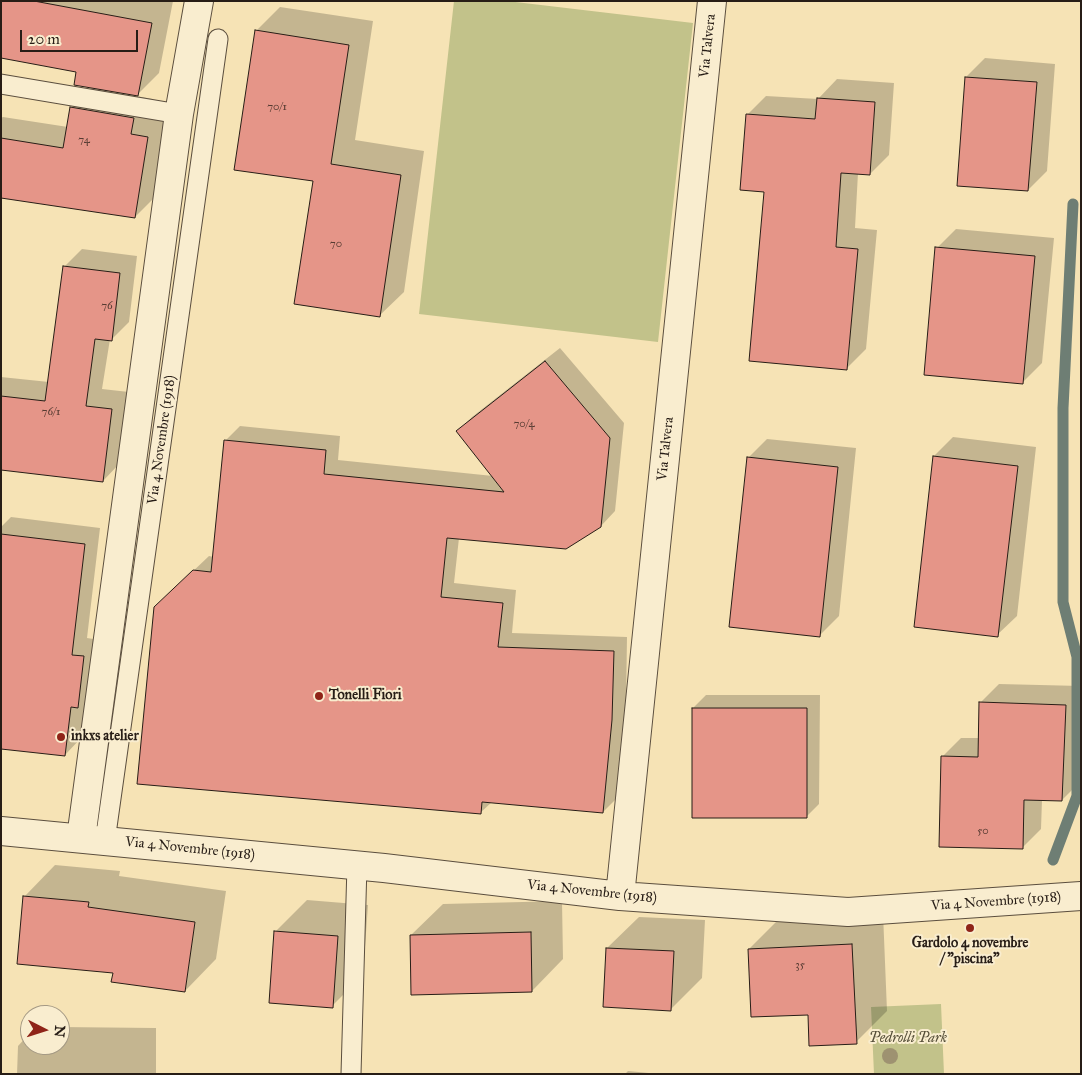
<!DOCTYPE html>
<style>
body{margin:0}
#map{position:relative;width:1082px;height:1075px;overflow:hidden;background:#f6e3b5;font-family:"IM FELL Great Primer",serif}
canvas{display:block}
.frame{position:absolute;inset:0;border:2px solid #271d16;pointer-events:none}
.north{position:absolute;left:20px;top:1005px;width:50px;height:50px;box-sizing:border-box;background:#f9edcf;border:1px solid #a59a85;border-radius:50%;rotate:95deg;font-size:14px;font-weight:700;line-height:20px;text-align:center;color:#271d16}
.north::after{content:'';display:block;margin:auto;width:18px;height:22px;background:#8f2418;clip-path:polygon(50% 0,100% 100%,50% 72%,0 100%)}
.scale{position:absolute;left:20px;top:30px;width:118px;height:22px;box-sizing:border-box;border:2px solid #271d16;border-top:0;padding-left:6px;font-size:15px;line-height:18px;white-space:nowrap;color:#271d16;-webkit-text-stroke:4px #f9edcf;paint-order:stroke}
</style>
<div id="map">
<canvas width="1082" height="1075"></canvas>
<div class="frame"></div>
<div class="north">N</div>
<div class="scale">20 m</div>
</div>
<script>
const context = document.querySelector('canvas').getContext('2d');
context.lineJoin = 'round';
function paint(path, color) {
  context.fillStyle = color;
  context.fill(path, 'evenodd');
}
function poly(rows) {
  const path = new Path2D();
  for (const r of rows) {
    path.moveTo(r[0], r[1]);
    for (let i = 2; i < r.length; i += 2) path.lineTo(r[i], r[i + 1]);
  }
  return path;
}
function trace(path, color, width, dash) {
  context.strokeStyle = color;
  context.lineWidth = width;
  context.lineCap = dash ? 'butt' : 'round';
  context.setLineDash(dash || []);
  context.stroke(path);
}
function drawText(font, color, halo, rows, align = 'center') {
  context.font = font + ' "IM FELL Great Primer",serif';
  context.lineWidth = 4;
  context.setLineDash([]);
  context.textBaseline = 'middle';
  context.strokeStyle = halo;
  context.fillStyle = color;
  for (const [text, x, y, turn = 0] of rows) {
    context.save();
    context.translate(x, y);
    context.rotate((+turn || 0) * Math.PI / 180);
    context.textAlign = isNaN(turn) ? turn : align;
    if (halo) context.strokeText(text, 0, 0);
    context.fillText(text, 0, 0);
    context.restore();
  }
}
const green = poly([
 [454,1,507,1,693,23,658,342,419,314],
 [941,1004,944,1074,874,1074,871,1007]
]);
const shadow = poly([
 [1,1,173,1,159,73,136,96,153,99,150,115,166,118,154,198,135,217,1,196,1,118,3,117,68,127,71,108,92,87,78,71],
 [280,7,373,21,355,140,424,151,404,292,379,316,256,31],
 [985,58,1055,64,1047,171,1028,190,966,77],
 [837,79,894,83,889,155,870,174,858,173,855,228,877,230,866,349,847,368,766,191,747,115,766,96,818,99],
 [956,229,1054,238,1042,363,1023,382,937,248],
 [82,249,137,256,129,322,112,339,110,339,102,389,129,392,120,463,103,481,1,468,1,377,49,382,64,267],
 [560,348,624,423,615,511,601,526,459,538,454,583,516,590,512,633,627,637,626,705,617,798,603,812,492,802,480,813,170,593,209,556,214,557,226,440,240,426,340,436,338,460,493,476,458,431,472,417],
 [953,437,1036,447,1017,616,997,635,934,456],
 [767,439,856,448,839,616,820,635,748,458],
 [11,517,100,528,87,638,100,640,94,690,86,698,81,738,65,755,1,600,1,527],
 [999,684,1081,686,1081,781,1062,800,1042,800,1041,829,1022,848,942,757,961,738,979,738,980,703],
 [706,695,820,695,819,804,806,817,693,708],
 [55,865,120,871,119,876,226,891,216,959,185,991,24,897],
 [307,900,368,905,363,975,332,1006,275,932],
 [562,901,563,959,532,991,411,935,443,904],
 [883,913,887,1011,856,1042,809,1013,749,949,780,918],
 [639,917,705,920,702,978,670,1010,607,948],
 [60,1027,156,1028,156,1074,17,1074,18,1046,30,1033,30,1045,60,1045],
 [628,1071,659,1074,625,1074]
]);
const stream = poly([
 [1053,860,1077,796,1077,657,1063,602,1063,408,1073,204]
]);
const building = poly([
 [1,1,34,1,152,23,138,96,74,85,76,72,1,58,1,1],
 [255,30,349,45,331,164,401,175,380,317,294,304,313,181,234,170,255,30],
 [965,77,1037,82,1028,191,957,186,965,77],
 [817,98,875,102,870,175,841,173,836,247,858,249,847,370,749,361,764,192,740,190,746,114,815,119,817,98],
 [70,107,134,118,131,134,148,137,135,218,1,198,1,138,63,148,70,107],
 [935,247,1035,256,1023,384,924,375,935,247],
 [63,266,120,273,112,341,95,339,86,406,112,409,103,482,1,470,1,396,45,401,63,266],
 [545,361,610,438,601,527,566,549,447,538,441,597,503,603,498,647,614,651,612,720,603,813,482,802,481,814,137,784,154,607,193,570,211,572,224,440,326,450,324,474,504,492,456,431,545,361],
 [933,456,1018,466,998,637,914,627,933,456],
 [747,457,838,467,820,637,729,627,747,457],
 [1,534,85,544,72,655,84,656,78,708,71,707,65,756,1,749,1,534],
 [979,702,1066,705,1062,801,1024,800,1023,849,939,847,941,756,978,757,979,702],
 [692,708,807,708,807,818,692,818,692,708],
 [23,896,89,902,88,907,195,922,185,992,111,982,113,973,17,964,23,896],
 [274,931,338,936,333,1008,269,1003,274,931],
 [531,932,532,992,411,995,410,935,531,932],
 [852,944,857,1044,809,1046,808,1015,751,1017,748,949,852,944],
 [606,948,674,951,671,1011,603,1007,606,948]
]);
const service = poly([
 [1,84,179,114],
 [105,841,218,39],
 [351,1074,357,865]
]);
const minor = poly([
 [1,831,384,868,620,896,848,912,1081,896],
 [81,838,179,114,199,1],
 [620,896,712,1]
]);
const trees = [
 [890,1056]
];
const markers = [
 [319,696,5,"#8f2418"],
 [61,737,5,"#8f2418"],
 [970,928,5,"#8f2418"]
];
const numberNames = [
 ["70/1",277,107],
 ["74",84,140],
 ["70",336,244],
 ["76",107,306],
 ["76/1",51,412],
 ["70/4",524,424],
 ["50",983,831],
 ["35",800,965]
];
const streetNames = [
 ["Via Talvera",708,46,-84],
 ["Via 4 Novembre (1918)",162,440,-82],
 ["Via Talvera",666,449,-84],
 ["Via 4 Novembre (1918)",190,849,6],
 ["Via 4 Novembre (1918)",592,892,6],
 ["Via 4 Novembre (1918)",996,902,-4]
];
const poiNames = [
 ["Tonelli Fiori",329,696],
 ["inkxs atelier",71,737],
 ["Gardolo 4 novembre",970,944,"center"],
 ["/ \"piscina\"",970,960,"center"]
];
const parkNames = [
 ["Pedrolli Park",908,1039]
];
paint(green, '#c2c28a');
paint(shadow, '#0003');
trace(stream, '#6e7e74', 11);
paint(building, '#e59588');
trace(building, '#271d16', 1);
trace(service, '#5b4e3e', 21);
trace(minor, '#5b4e3e', 30);
trace(service, '#f9edcf', 19);
trace(minor, '#f9edcf', 28);
context.fillStyle = '#9e9271';
for (const [x, y] of trees) {
  context.beginPath();
  context.arc(x, y, 8, 0, 2 * Math.PI);
  context.fill();
}
for (const [x, y, r, color] of markers) {
  const dot = new Path2D();
  dot.arc(x, y, r, 0, 2 * Math.PI);
  context.fillStyle = color;
  context.fill(dot);
  trace(dot, '#f9edcf', 2);
}
drawText('11px', '#563b32', null, numberNames);
drawText('14px', '#271d16', '#f9edcf', streetNames);
drawText('bold 14px', '#271d16', '#f9edcf', poiNames, 'left');
drawText('italic 14px', '#564f39', '#f9edcf', parkNames);
</script>
